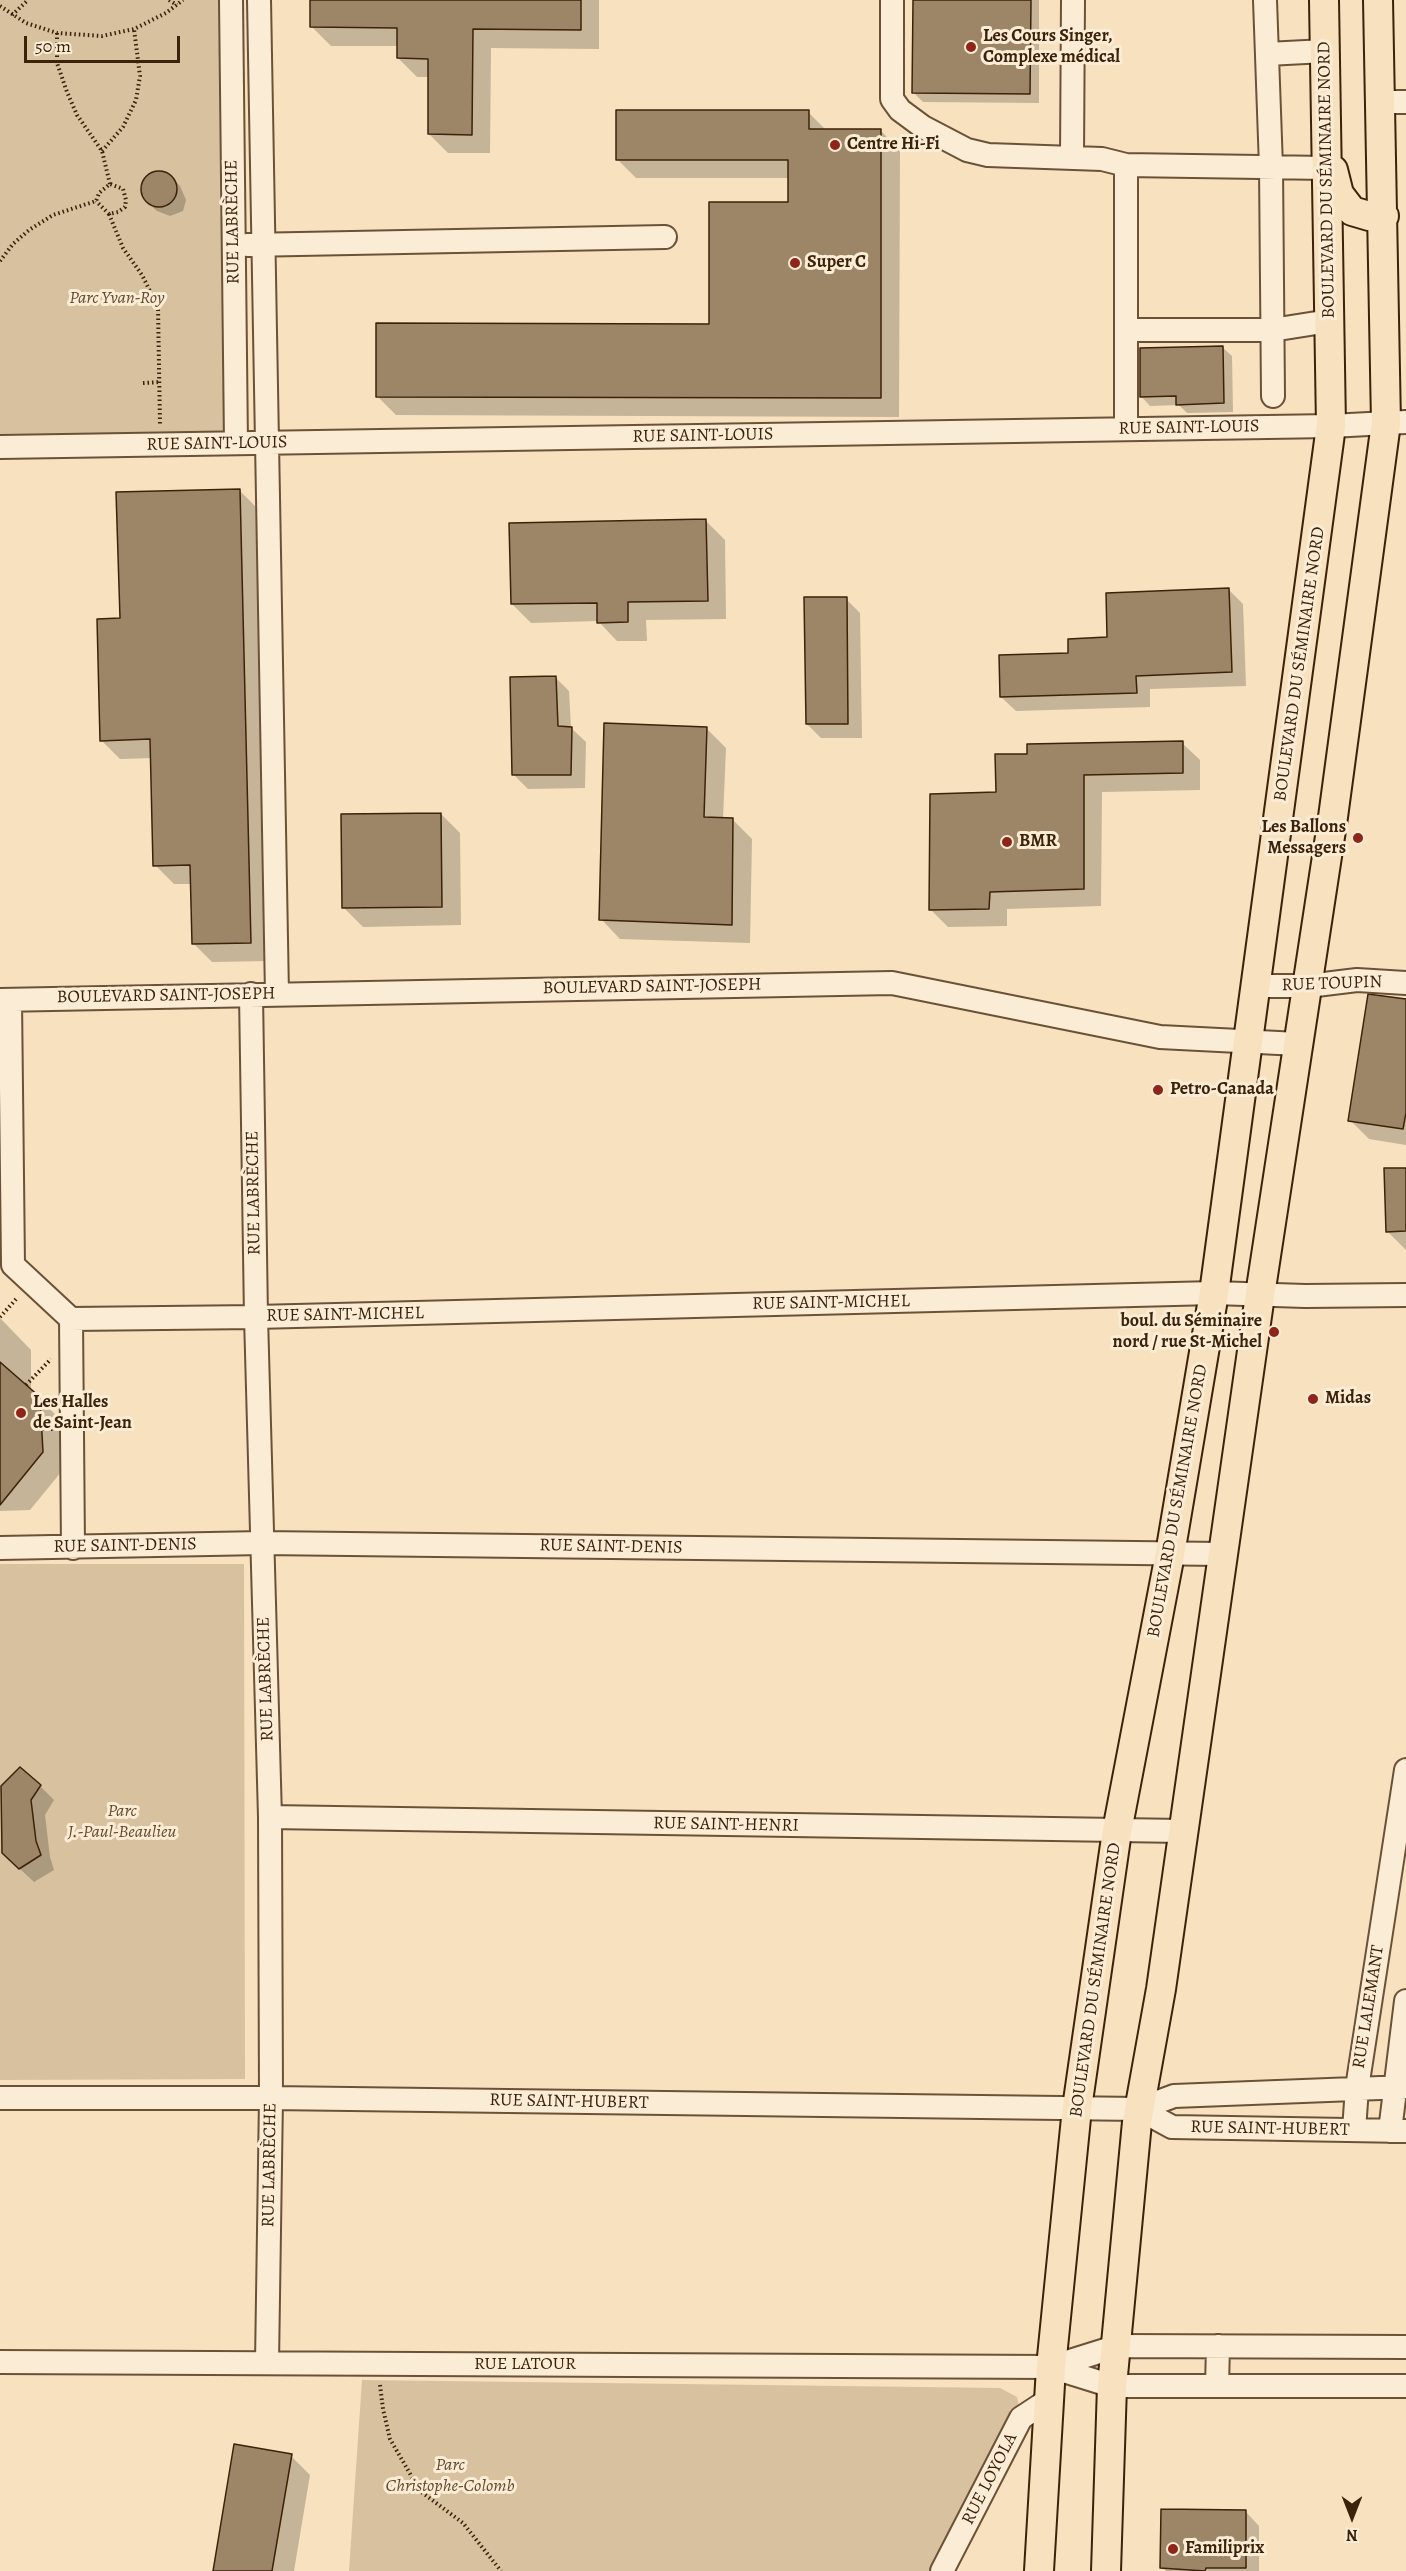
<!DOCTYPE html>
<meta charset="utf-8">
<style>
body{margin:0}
#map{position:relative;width:1406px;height:2571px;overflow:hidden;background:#f7e1be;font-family:Alegreya,serif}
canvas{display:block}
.north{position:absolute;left:1322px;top:2487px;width:60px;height:60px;-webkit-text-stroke:4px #faecd5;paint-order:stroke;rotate:180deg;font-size:16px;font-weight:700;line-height:24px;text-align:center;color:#3c220a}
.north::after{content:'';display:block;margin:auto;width:21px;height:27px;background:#3c220a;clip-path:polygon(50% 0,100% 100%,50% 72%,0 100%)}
.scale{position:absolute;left:24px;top:36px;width:156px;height:27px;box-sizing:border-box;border:3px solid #3c220a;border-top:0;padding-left:8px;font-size:18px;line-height:21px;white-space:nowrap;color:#3c220a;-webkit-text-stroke:4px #faecd5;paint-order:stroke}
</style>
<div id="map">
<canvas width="1406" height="2571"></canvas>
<div class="north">N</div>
<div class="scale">50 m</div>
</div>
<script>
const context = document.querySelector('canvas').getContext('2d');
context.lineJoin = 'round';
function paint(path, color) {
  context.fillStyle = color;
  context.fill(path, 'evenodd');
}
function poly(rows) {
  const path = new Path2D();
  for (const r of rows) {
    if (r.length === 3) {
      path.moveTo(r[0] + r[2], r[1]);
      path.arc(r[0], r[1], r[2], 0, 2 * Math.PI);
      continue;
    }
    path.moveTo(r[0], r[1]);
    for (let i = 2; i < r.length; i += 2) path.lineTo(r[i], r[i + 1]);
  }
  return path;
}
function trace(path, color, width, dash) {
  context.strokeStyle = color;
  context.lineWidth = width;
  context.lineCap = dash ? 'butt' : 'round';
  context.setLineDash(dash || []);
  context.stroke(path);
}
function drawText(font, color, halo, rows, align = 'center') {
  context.font = font + ' Alegreya,serif';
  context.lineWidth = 6;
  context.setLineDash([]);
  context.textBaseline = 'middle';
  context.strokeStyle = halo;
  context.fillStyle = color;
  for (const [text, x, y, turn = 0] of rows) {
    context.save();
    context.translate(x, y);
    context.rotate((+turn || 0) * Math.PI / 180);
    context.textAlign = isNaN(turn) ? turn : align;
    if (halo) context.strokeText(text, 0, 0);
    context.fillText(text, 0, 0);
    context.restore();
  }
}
const green = poly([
 [0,0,231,0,236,446,0,448],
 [0,1564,244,1564,245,2079,0,2080],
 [362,2380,1000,2388,1017,2397,1021,2418,935,2571,349,2571]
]);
const shadow = poly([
 [312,0,599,0,599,49,491,48,490,153,448,153,429,134,430,77,417,77,398,58,399,46,331,46,312,27],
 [915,0,1039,0,1039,103,923,102,914,93],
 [808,112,827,131,881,131,900,150,899,417,396,415,377,396,710,325,790,204,790,178,636,178,617,159],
 [158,171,171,176,180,186,186,200,183,211,170,216,157,211,147,202,141,188,145,177],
 [1222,347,1232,356,1233,412,1187,413,1179,405,1150,406,1141,396],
 [239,490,258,509,269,961,212,962,193,943,192,884,174,884,155,865,152,758,120,759,101,740],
 [706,521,725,540,726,619,646,620,647,641,617,641,598,621,531,623,512,604],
 [1229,590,1243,604,1246,686,1150,689,1150,707,1016,711,1001,697,1070,654],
 [846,599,860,613,862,738,821,738,807,724],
 [555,677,569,691,571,728,586,742,585,788,528,789,514,775],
 [707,729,726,748,723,819,733,820,752,839,750,943,620,939,601,919],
 [1182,743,1200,760,1200,790,1102,792,1101,906,1007,909,1007,926,948,927,930,909,1029,755],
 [441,814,460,833,461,925,363,927,344,908],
 [1406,1001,1406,1145,1369,1139,1350,1120],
 [1406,1170,1406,1250,1387,1231],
 [0,1318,31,1350,31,1391,59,1418,62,1471,30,1510,0,1511],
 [40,1786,54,1800,45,1815,50,1857,54,1870,34,1882,18,1867,2,1787],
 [291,2456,310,2475,294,2571,214,2571],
 [1245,2511,1259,2526,1259,2571,1166,2571,1162,2567]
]);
const building = poly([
 [310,0,581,0,581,30,473,29,472,135,428,134,428,59,397,58,397,28,310,27,310,0],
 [913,0,1031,0,1030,94,912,93,913,0],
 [616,110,809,110,809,129,881,129,881,398,376,397,376,323,709,324,709,202,788,202,788,160,616,160,616,110],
 [159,189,18],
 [1223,346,1224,403,1176,405,1176,396,1140,397,1140,348,1223,346],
 [240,489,251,943,192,944,190,865,153,866,150,739,100,741,97,619,120,618,116,492,240,489],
 [706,519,708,601,628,602,628,622,597,623,597,603,511,604,509,523,706,519],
 [1229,588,1232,672,1136,676,1137,693,1000,697,999,655,1068,653,1068,639,1107,637,1106,593,1229,588],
 [804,597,847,597,848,724,806,724,804,597],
 [556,676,558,726,572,727,571,775,512,775,510,677,556,676],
 [604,723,707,727,704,817,733,818,732,925,599,920,604,723],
 [1183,741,1183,773,1084,775,1084,889,990,892,989,909,929,910,930,794,996,792,995,754,1027,754,1027,744,1183,741],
 [441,813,442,907,342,908,341,814,441,813],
 [1368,994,1406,999,1406,1113,1403,1129,1348,1121,1368,994],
 [1384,1168,1406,1168,1406,1231,1386,1232,1384,1168],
 [0,1362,40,1397,43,1452,0,1505,0,1362],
 [20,1767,41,1785,31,1800,36,1841,41,1855,19,1869,2,1853,1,1786,20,1767],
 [234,2444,292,2454,272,2571,213,2571,234,2444],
 [1161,2509,1246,2510,1246,2568,1206,2568,1205,2571,1160,2568,1161,2509]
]);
const path = poly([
 [169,0,177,5],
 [0,6,26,23,57,33,102,36,134,29,166,13,183,0],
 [12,15,28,0],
 [57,33,57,63,67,92,77,115,102,151,110,184],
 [102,151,123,127,136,100,140,76,134,29],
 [109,214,123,248,142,275,158,307,160,425],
 [0,261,13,244,29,230,53,215,96,201,99,193,110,184,123,189,126,200,125,207,118,212,109,214,96,201],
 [143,383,160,382],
 [0,1317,18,1297],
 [26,1385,51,1359],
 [42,1429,53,1429],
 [380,2385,383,2409,390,2439,420,2491,463,2523,501,2571]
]);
const minor = poly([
 [231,0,236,443],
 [259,0,277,994],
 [892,0,892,99,900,110,923,127,967,150,988,155,1102,159,1126,165,1327,168],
 [1265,0,1271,167,1273,396],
 [1267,54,1325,51],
 [1382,102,1406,102],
 [1072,157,1073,0],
 [1126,165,1126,429],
 [247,245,665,237],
 [1126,330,1272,330,1329,321],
 [0,447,1331,426,1406,422],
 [1257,986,1308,986,1357,980,1406,983],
 [251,994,256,1317,270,1817,271,2098,267,2363],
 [0,1000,892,983,1160,1037,1298,1044],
 [10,1000,13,1265,71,1319,73,1548],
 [71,1319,256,1317,1214,1293,1305,1296,1406,1295],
 [0,1548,262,1543,1222,1554],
 [270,1817,1183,1831],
 [0,2098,271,2098,1139,2109,1174,2096,1406,2087],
 [1139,2109,1172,2127,1406,2131],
 [1354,2130,1357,2088,1406,1770],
 [1390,2131,1406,2001],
 [0,2362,1051,2367,1112,2386,1406,2386],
 [1051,2367,1118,2346,1406,2347],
 [1217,2386,1218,2346],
 [942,2571,1021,2418,1050,2399]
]);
const major = poly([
 [1333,170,1339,194,1352,211,1369,216,1384,216],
 [1039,2571,1051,2367,1077,2108,1117,1831,1170,1554,1214,1293,1331,426,1324,0],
 [1106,2571,1112,2386,1137,2122,1161,1989,1260,1295,1333,817,1386,423,1378,0]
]);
const markers = [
 [971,47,6,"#8f2418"],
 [835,145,6,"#8f2418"],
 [795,263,6,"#8f2418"],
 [1358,838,6,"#8f2418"],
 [1007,842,6,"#8f2418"],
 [1158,1090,6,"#8f2418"],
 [1274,1332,6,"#8f2418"],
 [1313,1399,6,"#8f2418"],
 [21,1413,6,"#8f2418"],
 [1173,2549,6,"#8f2418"]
];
const poiNames = [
 ["Les Cours Singer,",983,37],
 ["Complexe médical",983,58],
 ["Centre Hi-Fi",847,145],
 ["Super C",807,263],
 ["Les Ballons",1346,828,"right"],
 ["Messagers",1346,849,"right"],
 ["BMR",1019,842],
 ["Petro-Canada",1170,1090],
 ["boul. du Séminaire",1262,1322,"right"],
 ["nord / rue St-Michel",1262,1343,"right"],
 ["Midas",1325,1399],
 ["Les Halles",33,1403],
 ["de Saint-Jean",33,1424],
 ["Familiprix",1185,2549]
];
const streetNames = [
 ["BOULEVARD DU SÉMINAIRE NORD",1327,180,-91],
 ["RUE LABRÈCHE",233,222,-91],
 ["RUE SAINT-LOUIS",1189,428,-1],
 ["RUE SAINT-LOUIS",703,436,-1],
 ["RUE SAINT-LOUIS",217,444,-1],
 ["BOULEVARD DU SÉMINAIRE NORD",1300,664,-82],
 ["RUE TOUPIN",1332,984,-2],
 ["BOULEVARD SAINT-JOSEPH",652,987,-1],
 ["BOULEVARD SAINT-JOSEPH",166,996,-1],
 ["RUE LABRÈCHE",254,1193,-91],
 ["RUE SAINT-MICHEL",831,1303,-1],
 ["RUE SAINT-MICHEL",345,1315,-1],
 ["BOULEVARD DU SÉMINAIRE NORD",1178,1501,-80],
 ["RUE SAINT-DENIS",125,1546,-1],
 ["RUE SAINT-DENIS",611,1547,1],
 ["RUE LABRÈCHE",266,1679,-92],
 ["RUE SAINT-HENRI",726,1825,1],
 ["BOULEVARD DU SÉMINAIRE NORD",1096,1980,-82],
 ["RUE LALEMANT",1369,2007,-81],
 ["RUE SAINT-HUBERT",569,2102,1],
 ["RUE SAINT-HUBERT",1270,2129,1],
 ["RUE LABRÈCHE",270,2165,-89],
 ["RUE LATOUR",525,2365],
 ["RUE LOYOLA",990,2479,-63]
];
const parkNames = [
 ["Parc Yvan-Roy",117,299],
 ["Parc",122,1812],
 ["J.-Paul-Beaulieu",122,1833],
 ["Parc",450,2466],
 ["Christophe-Colomb",450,2487]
];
paint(green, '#d7c19f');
paint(shadow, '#0003');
paint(building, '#9d8568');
trace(building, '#3c220a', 1.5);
trace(minor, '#6b5237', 26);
trace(major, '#3c220a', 32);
trace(path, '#3c220a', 4, [1.5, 3]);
trace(minor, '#faecd5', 22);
trace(major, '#f7e1be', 28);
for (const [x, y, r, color] of markers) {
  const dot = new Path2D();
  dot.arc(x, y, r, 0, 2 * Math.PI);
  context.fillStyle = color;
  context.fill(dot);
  trace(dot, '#faecd5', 2);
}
drawText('bold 18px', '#3c220a', '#faecd5', poiNames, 'left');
drawText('18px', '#3c220a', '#faecd5', streetNames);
drawText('italic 18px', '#634a2f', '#faecd5', parkNames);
</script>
